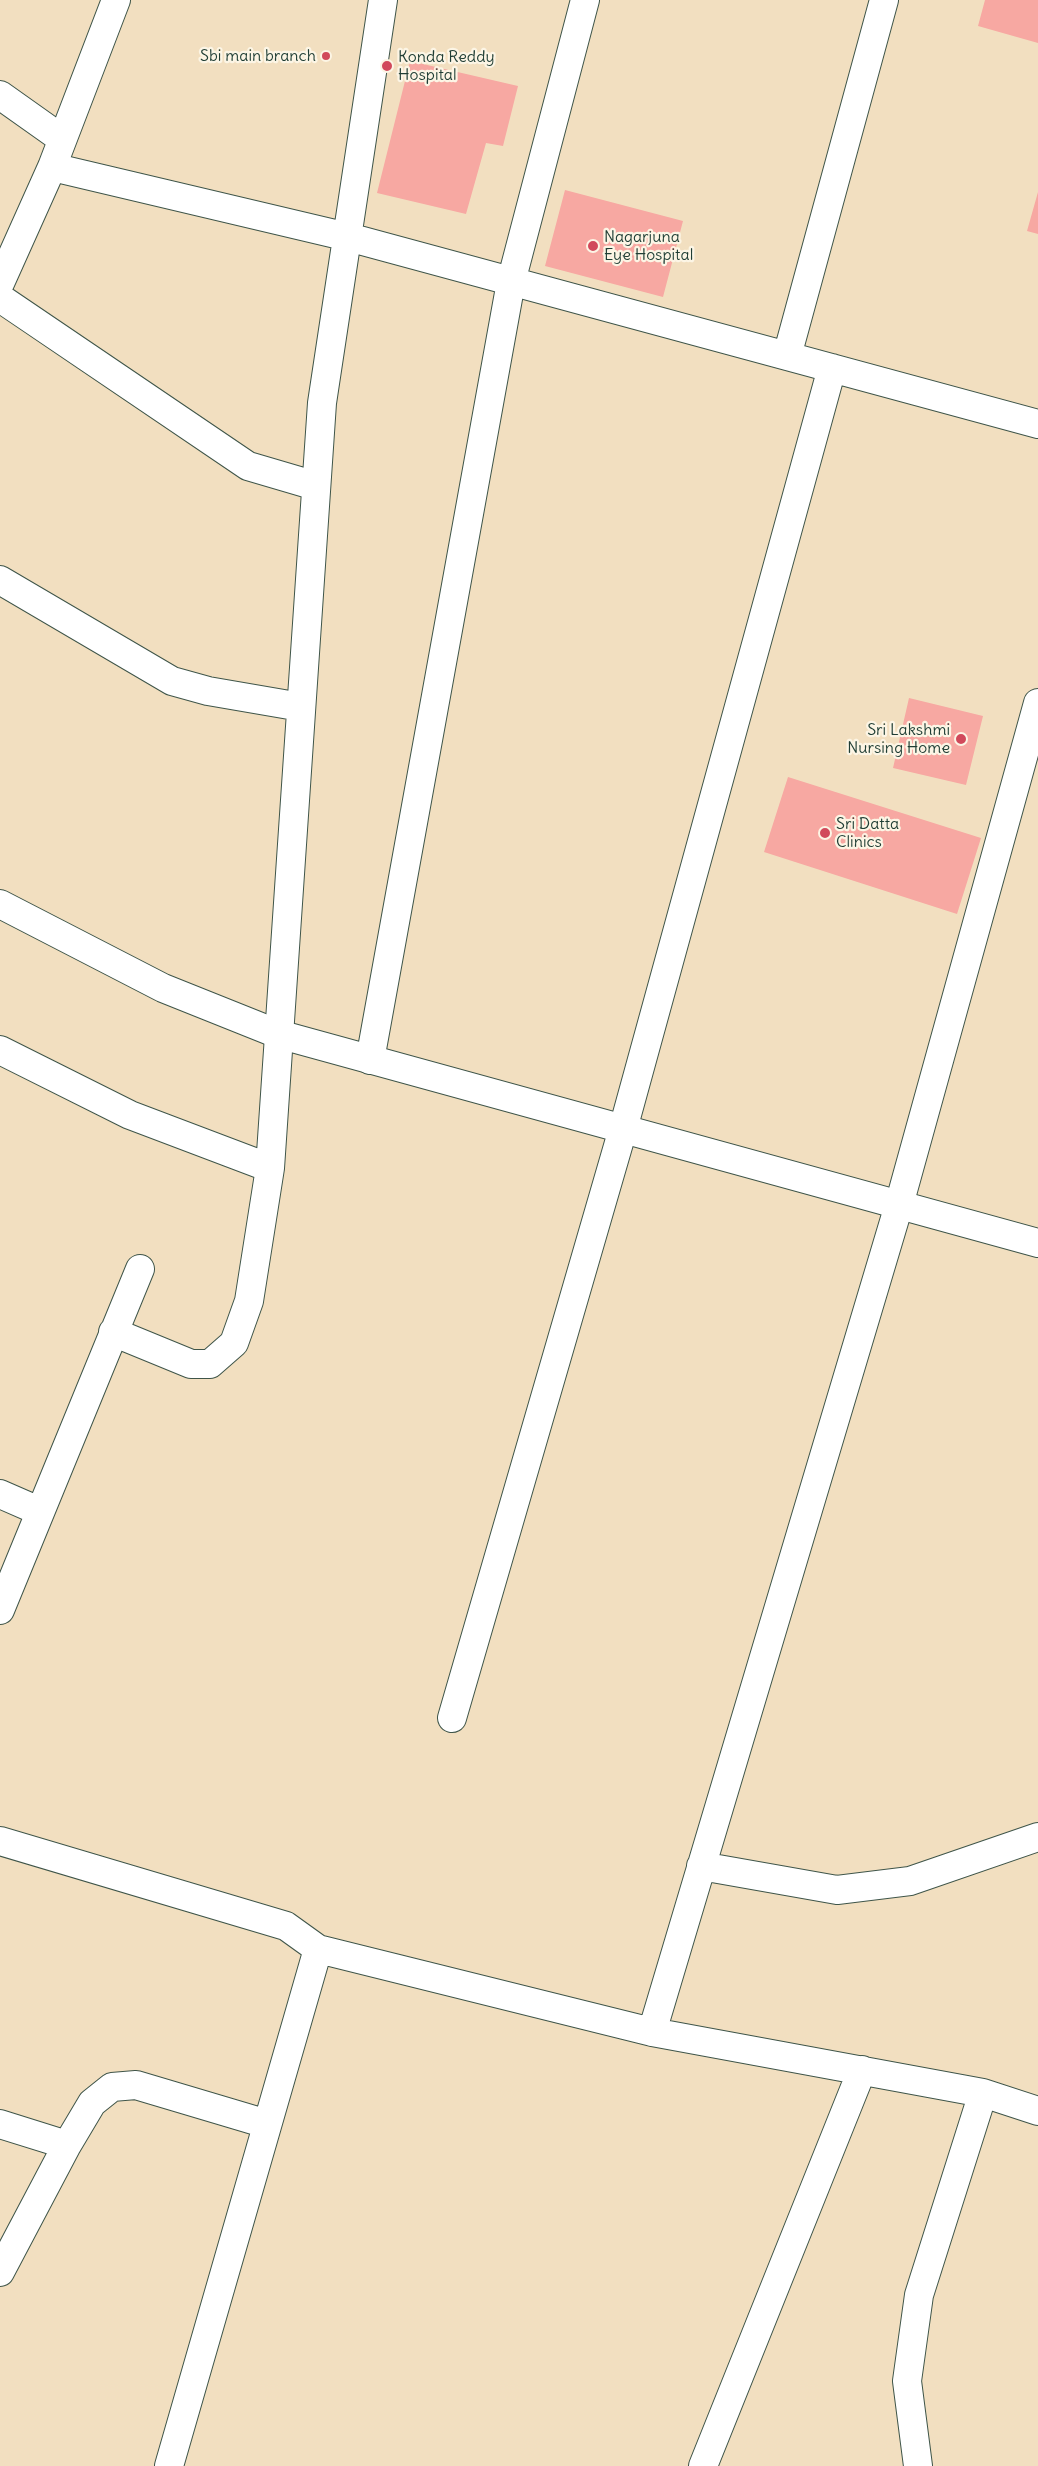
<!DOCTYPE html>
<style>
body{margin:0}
canvas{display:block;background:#f2dfc0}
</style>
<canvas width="1038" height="2466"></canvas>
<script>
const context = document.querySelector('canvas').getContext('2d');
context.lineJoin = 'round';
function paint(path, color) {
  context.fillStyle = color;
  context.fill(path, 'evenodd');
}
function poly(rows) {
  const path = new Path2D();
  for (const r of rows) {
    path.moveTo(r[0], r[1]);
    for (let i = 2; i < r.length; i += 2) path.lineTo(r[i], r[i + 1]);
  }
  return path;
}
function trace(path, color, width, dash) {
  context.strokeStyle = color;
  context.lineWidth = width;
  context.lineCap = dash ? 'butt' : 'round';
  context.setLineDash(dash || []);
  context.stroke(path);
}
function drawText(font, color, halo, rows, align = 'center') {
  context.font = font + ' Delius,sans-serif';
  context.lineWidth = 4.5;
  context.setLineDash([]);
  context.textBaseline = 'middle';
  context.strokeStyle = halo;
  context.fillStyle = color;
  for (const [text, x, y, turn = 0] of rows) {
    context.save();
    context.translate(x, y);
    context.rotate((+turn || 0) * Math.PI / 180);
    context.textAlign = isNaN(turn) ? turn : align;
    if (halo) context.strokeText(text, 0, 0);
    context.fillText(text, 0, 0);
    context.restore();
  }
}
const building = poly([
 [985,0,1038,0,1038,43,978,26],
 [410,61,518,86,503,146,486,143,466,214,377,193],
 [565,190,683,221,663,297,545,266],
 [1038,192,1038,234,1027,231],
 [909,698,983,716,966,785,893,768],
 [788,777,981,838,957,914,764,852]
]);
const minor = poly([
 [0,95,62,139],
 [52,167,348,237,1038,424],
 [0,283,52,167,116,0],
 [0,298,248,466,316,486],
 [787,356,884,0],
 [0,580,172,681,208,691,301,707],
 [0,1050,130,1115,270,1168],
 [370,1060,511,282,585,0],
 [113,1332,191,1364,210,1364,234,1343,249,1301,270,1168,322,403,383,0],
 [0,1494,39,1511],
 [0,1610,140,1269],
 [452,1718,623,1129,832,368],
 [0,1841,286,1926,318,1949],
 [701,1866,837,1890,910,1881,1038,1837],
 [652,2032,899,1205,1038,703],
 [0,2124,67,2145],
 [0,2272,67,2145,92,2103,112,2087,136,2085,267,2124],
 [169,2466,318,1949,652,2032,983,2093,1038,2111],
 [703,2466,862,2070],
 [918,2466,907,2381,919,2295,983,2093]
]);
const tertiary = poly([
 [0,904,163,988,278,1034,1038,1243]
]);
const markers = [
 [326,56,5,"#d1495b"],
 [387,66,6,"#d1495b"],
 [593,246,6,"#d1495b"],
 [961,739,6,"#d1495b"],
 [825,833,6,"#d1495b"]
];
const poiNames = [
 ["Sbi main branch",316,56,"right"],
 ["Konda Reddy",398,57],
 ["Hospital",398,75],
 ["Nagarjuna",604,237],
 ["Eye Hospital",604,255],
 ["Sri Lakshmi",950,730,"right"],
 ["Nursing Home",950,748,"right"],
 ["Sri Datta",836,824],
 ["Clinics",836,842]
];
paint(building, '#f7a8a2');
trace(minor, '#3f5549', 30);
trace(tertiary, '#3f5549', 30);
trace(minor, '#fff', 28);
trace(tertiary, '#fff', 28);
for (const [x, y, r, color] of markers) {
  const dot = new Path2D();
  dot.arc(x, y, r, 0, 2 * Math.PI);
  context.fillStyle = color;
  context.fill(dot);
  trace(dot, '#fcf5e5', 2);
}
drawText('16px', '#1f3d34', '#fcf5e5', poiNames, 'left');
</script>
